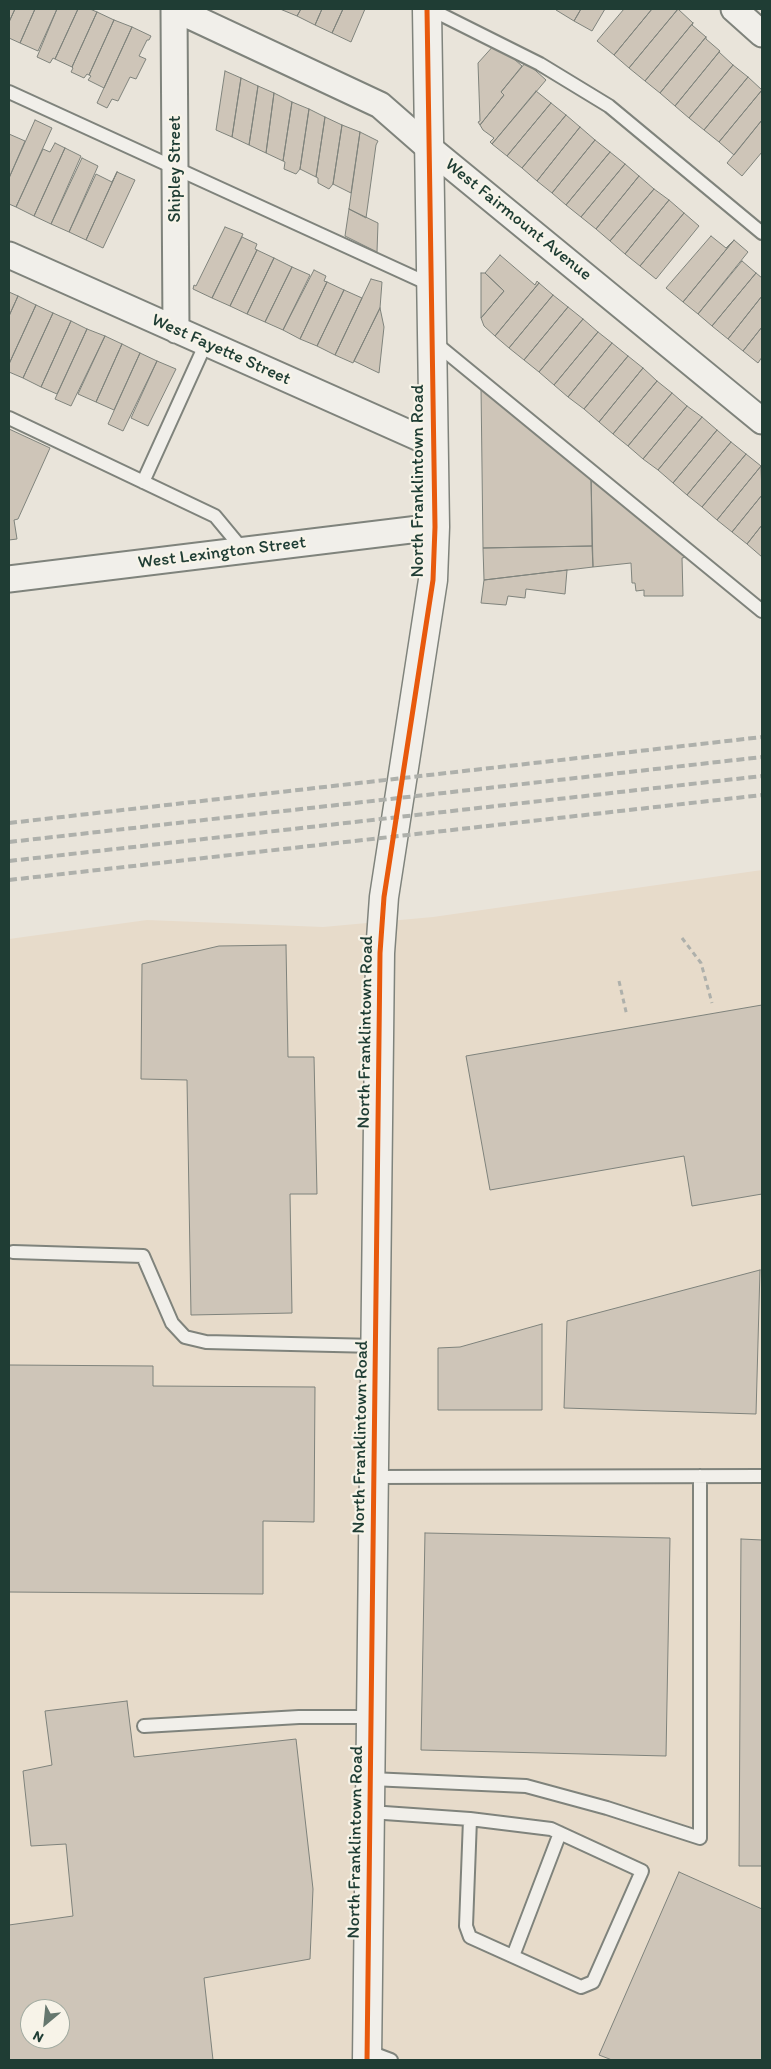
<!DOCTYPE html>
<style>
body{margin:0}
#map{position:relative;width:771px;height:2069px;overflow:hidden;background:#e9e4da;font-family:Itim,sans-serif}
canvas{display:block}
.frame{position:absolute;inset:0;border:10px solid #1f3d34;pointer-events:none}
.north{position:absolute;left:20px;top:1999px;width:50px;height:50px;box-sizing:border-box;background:#f7f3e8;border:1px solid #a1aaa0;border-radius:50%;rotate:208deg;font-size:14px;font-weight:700;line-height:20px;text-align:center;color:#1f3d34}
.north::after{content:'';display:block;margin:auto;width:18px;height:22px;background:#66776e;clip-path:polygon(50% 0,100% 100%,50% 72%,0 100%)}
</style>
<div id="map">
<canvas width="771" height="2069"></canvas>
<div class="frame"></div>
<div class="north">N</div>
</div>
<script>
const context = document.querySelector('canvas').getContext('2d');
context.lineJoin = 'round';
function paint(path, color) {
  context.fillStyle = color;
  context.fill(path, 'evenodd');
}
function poly(rows) {
  const path = new Path2D();
  for (const r of rows) {
    path.moveTo(r[0], r[1]);
    for (let i = 2; i < r.length; i += 2) path.lineTo(r[i], r[i + 1]);
  }
  return path;
}
function trace(path, color, width, dash) {
  context.strokeStyle = color;
  context.lineWidth = width;
  context.lineCap = dash ? 'butt' : 'round';
  context.setLineDash(dash || []);
  context.stroke(path);
}
function drawText(font, color, halo, rows, align = 'center') {
  context.font = font + ' Itim,sans-serif';
  context.lineWidth = 4.5;
  context.setLineDash([]);
  context.textBaseline = 'middle';
  context.strokeStyle = halo;
  context.fillStyle = color;
  for (const [text, x, y, turn = 0] of rows) {
    context.save();
    context.translate(x, y);
    context.rotate((+turn || 0) * Math.PI / 180);
    context.textAlign = isNaN(turn) ? turn : align;
    if (halo) context.strokeText(text, 0, 0);
    context.fillText(text, 0, 0);
    context.restore();
  }
}
const built = poly([
 [762,870,762,2060,9,2060,9,939,147,920,323,927,433,917],
 [30,2009,60,2009,60,2039,30,2039]
]);
const building = poly([
 [9,9,15,9,9,22,9,9],
 [15,9,35,9,20,43,9,38,9,22,15,9],
 [35,9,57,9,38,51,20,43,35,9],
 [57,9,78,9,55,59,53,58,50,63,37,57,57,9],
 [78,9,90,9,97,12,72,67,55,59,78,9],
 [280,9,301,9,297,16,280,9],
 [301,9,322,9,315,25,297,16,301,9],
 [322,9,343,9,332,33,315,25,322,9],
 [343,9,365,9,351,42,332,33,343,9],
 [557,9,581,9,574,21,556,10,557,9],
 [581,9,605,9,592,31,574,21,581,9],
 [624,9,652,9,614,55,597,41,624,9],
 [652,9,678,9,629,68,614,55,652,9],
 [678,9,693,23,645,81,629,68,678,9],
 [97,12,114,20,89,75,87,74,84,78,71,72,73,68,72,67,97,12],
 [114,20,132,27,104,88,88,80,91,76,89,75,114,20],
 [693,23,692,25,706,37,660,93,645,81,693,23],
 [132,27,151,36,149,40,147,40,139,56,146,59,136,79,130,77,118,101,112,99,107,108,97,103,132,27],
 [706,37,706,39,720,51,675,106,660,93,706,37],
 [496,43,522,66,501,92,504,95,480,125,478,122,480,121,478,63,496,43],
 [719,52,733,65,689,118,675,106,719,52],
 [526,62,546,80,492,144,490,142,494,138,483,130,480,125,504,95,501,92,526,62],
 [733,65,748,77,704,130,689,118,733,65],
 [225,71,241,78,232,137,216,130,225,71],
 [748,77,762,90,719,142,704,130,748,77],
 [241,78,258,86,249,145,232,137,241,78],
 [258,86,274,93,266,153,249,145,258,86],
 [762,90,762,120,734,155,719,142,762,90],
 [536,91,551,103,507,156,492,144,536,91],
 [274,93,292,102,283,161,266,153,274,93],
 [292,102,309,109,300,169,296,174,284,169,285,162,283,161,292,102],
 [551,103,566,115,522,168,507,156,551,103],
 [309,109,325,117,316,177,300,169,309,109],
 [566,115,580,127,537,181,522,168,566,115],
 [325,117,342,125,333,184,329,189,318,183,318,178,316,177,325,117],
 [35,120,52,128,16,207,9,204,9,178,35,120],
 [762,120,762,152,742,176,727,163,762,120],
 [342,125,360,132,351,193,333,184,342,125],
 [580,127,595,140,552,193,537,181,580,127],
 [360,132,378,141,376,145,366,218,349,209,360,132],
 [9,134,25,141,9,178,9,134],
 [595,140,610,152,566,205,552,193,595,140],
 [55,143,65,148,34,216,16,207,43,149,50,152,55,143],
 [65,148,81,156,51,224,34,216,65,148],
 [610,152,625,164,581,217,566,205,610,152],
 [82,158,98,166,69,232,51,224,82,158],
 [625,164,639,176,596,229,581,217,625,164],
 [117,172,86,240,69,232,96,174,112,182,117,172],
 [117,172,135,180,103,248,86,240,117,172],
 [639,176,654,189,610,241,596,229,639,176],
 [654,189,669,200,625,254,610,241,654,189],
 [669,200,684,213,640,266,625,254,669,200],
 [349,209,378,223,377,252,345,236,349,209],
 [684,213,699,226,656,279,640,266,684,213],
 [225,227,243,234,212,298,193,289,194,285,196,286,225,227],
 [711,236,726,248,734,240,683,302,666,288,711,236],
 [242,237,257,244,255,249,257,250,230,306,212,298,242,237],
 [734,240,748,252,698,314,683,302,734,240],
 [257,250,274,258,247,314,230,306,257,250],
 [500,255,535,285,537,281,539,283,495,336,484,326,481,318,504,291,485,273,500,255],
 [274,258,292,267,265,322,247,314,274,258],
 [742,261,756,273,712,326,698,314,742,261],
 [292,267,310,275,283,330,265,322,292,267],
 [314,270,326,276,324,281,327,282,300,339,283,330,314,270],
 [481,273,485,273,504,291,481,318,481,273],
 [756,273,762,278,762,296,728,339,712,326,756,273],
 [371,279,382,282,380,308,353,363,335,355,371,279],
 [327,282,344,290,317,346,300,339,327,282],
 [539,283,553,295,509,348,495,336,539,283],
 [344,290,362,298,335,355,317,346,344,290],
 [9,292,18,296,9,316,9,292],
 [553,295,568,307,524,360,509,348,553,295],
 [18,296,36,305,9,364,9,316,18,296],
 [762,296,762,327,743,351,728,339,762,296],
 [36,305,53,313,23,378,9,372,9,364,36,305],
 [568,307,583,319,539,372,524,360,568,307],
 [380,308,384,327,379,373,354,361,380,308],
 [53,313,71,321,41,387,23,378,53,313],
 [583,319,598,332,554,385,539,372,583,319],
 [71,321,87,329,57,394,41,387,71,321],
 [762,327,762,357,758,363,743,351,762,327],
 [87,329,105,336,71,406,55,399,87,329],
 [598,332,612,343,568,397,554,385,598,332],
 [105,336,122,344,96,402,78,394,105,336],
 [612,343,628,356,584,409,568,397,612,343],
 [122,344,140,353,114,410,96,402,122,344],
 [140,353,157,361,123,431,108,424,140,353],
 [628,356,643,368,599,422,584,409,628,356],
 [157,361,176,369,148,426,131,418,157,361],
 [643,368,657,381,613,434,599,422,643,368],
 [657,381,672,393,628,446,613,434,657,381],
 [481,386,591,475,592,546,483,548,481,386],
 [672,393,687,406,643,459,628,446,672,393],
 [687,406,702,417,658,470,643,459,687,406],
 [702,417,717,430,673,483,658,470,702,417],
 [9,429,50,448,18,519,14,520,17,539,9,540,9,429],
 [717,430,731,442,687,495,673,483,717,430],
 [731,442,746,454,702,507,687,495,731,442],
 [746,454,761,466,717,520,702,507,746,454],
 [761,466,762,495,732,532,717,520,761,466],
 [591,475,690,556,682,558,683,596,644,596,644,590,636,591,635,583,632,583,631,563,593,567,591,475],
 [762,495,762,525,747,544,732,532,762,495],
 [762,525,762,557,747,544,762,525],
 [592,546,593,567,484,580,483,548,592,546],
 [567,570,565,594,526,589,525,598,508,596,506,605,481,603,484,580,567,570],
 [286,945,288,1057,314,1057,317,1194,290,1194,292,1313,191,1315,187,1080,141,1079,142,964,219,946,286,945],
 [762,1005,762,1194,692,1206,684,1156,490,1190,466,1056,762,1005],
 [760,1270,756,1414,564,1408,567,1321,760,1270],
 [542,1324,542,1410,438,1410,438,1348,460,1347,542,1324],
 [9,1365,153,1366,153,1386,315,1387,314,1522,263,1521,263,1594,9,1592,9,1365],
 [425,1533,670,1538,666,1756,421,1750,425,1533],
 [741,1539,762,1540,762,1866,739,1866,741,1539],
 [127,1701,134,1757,296,1739,313,1889,310,1959,204,1978,213,2060,9,2060,9,1925,73,1916,66,1844,31,1846,23,1771,52,1765,45,1711,127,1701],
 [30,2009,60,2009,60,2039,30,2039,30,2009],
 [679,1872,762,1909,762,2060,612,2060,599,2055,679,1872]
]);
const path = poly([
 [682,938,701,963,712,1003],
 [619,981,627,1016]
]);
const lane = poly([
 [430,9,540,64,609,106,762,233],
 [9,92,431,285],
 [434,342,762,611],
 [9,418,215,516,244,551],
 [143,482,206,343],
 [13,1252,143,1256,172,1323,185,1337,206,1342,376,1346],
 [374,1477,762,1476],
 [144,1726,299,1717,371,1717],
 [371,1779,526,1786,607,1808,700,1838,700,1476],
 [370,1812,470,1819,551,1829,642,1871,593,1982,581,1987,470,1937,466,1926,470,1819],
 [513,1956,560,1833],
 [367,2051,391,2060]
]);
const street = poly([
 [174,9,176,330],
 [175,9,380,105,428,147,762,421],
 [734,9,762,34],
 [9,255,433,444],
 [9,579,435,527]
]);
const secondary = poly([
 [367,2060,380,953,384,897,433,580,435,527,427,9]
]);
const rail = poly([
 [9,823,762,737],
 [9,842,762,757],
 [9,861,762,776],
 [9,880,762,795]
]);
const cycleway = poly([
 [367,2060,380,953,384,897,433,580,435,527,427,9]
]);
const streetNames = [
 ["Shipley Street",175,169,-90],
 ["West Fairmount Avenue",518,220,39],
 ["West Fayette Street",221,350,24],
 ["North Franklintown Road",418,481,-90],
 ["West Lexington Street",222,553,-7],
 ["North Franklintown Road",366,1032,-89],
 ["North Franklintown Road",361,1437,-89],
 ["North Franklintown Road",356,1842,-89]
];
paint(built, '#e7dbca');
paint(building, '#cec5b8');
trace(building, '#7f837c', 1);
trace(lane, '#7f837c', 16);
trace(street, '#7f837c', 29);
trace(secondary, '#7f837c', 31);
trace(path, '#aeb0ab', 3, [5, 4]);
trace(lane, '#f1efea', 12);
trace(street, '#f1efea', 25);
trace(secondary, '#f1efea', 28);
trace(rail, '#aeb0ab', 4, [8, 4]);
trace(cycleway, '#e8590c', 5);
drawText('18px', '#1f3d34', '#f7f3e8', streetNames);
</script>
